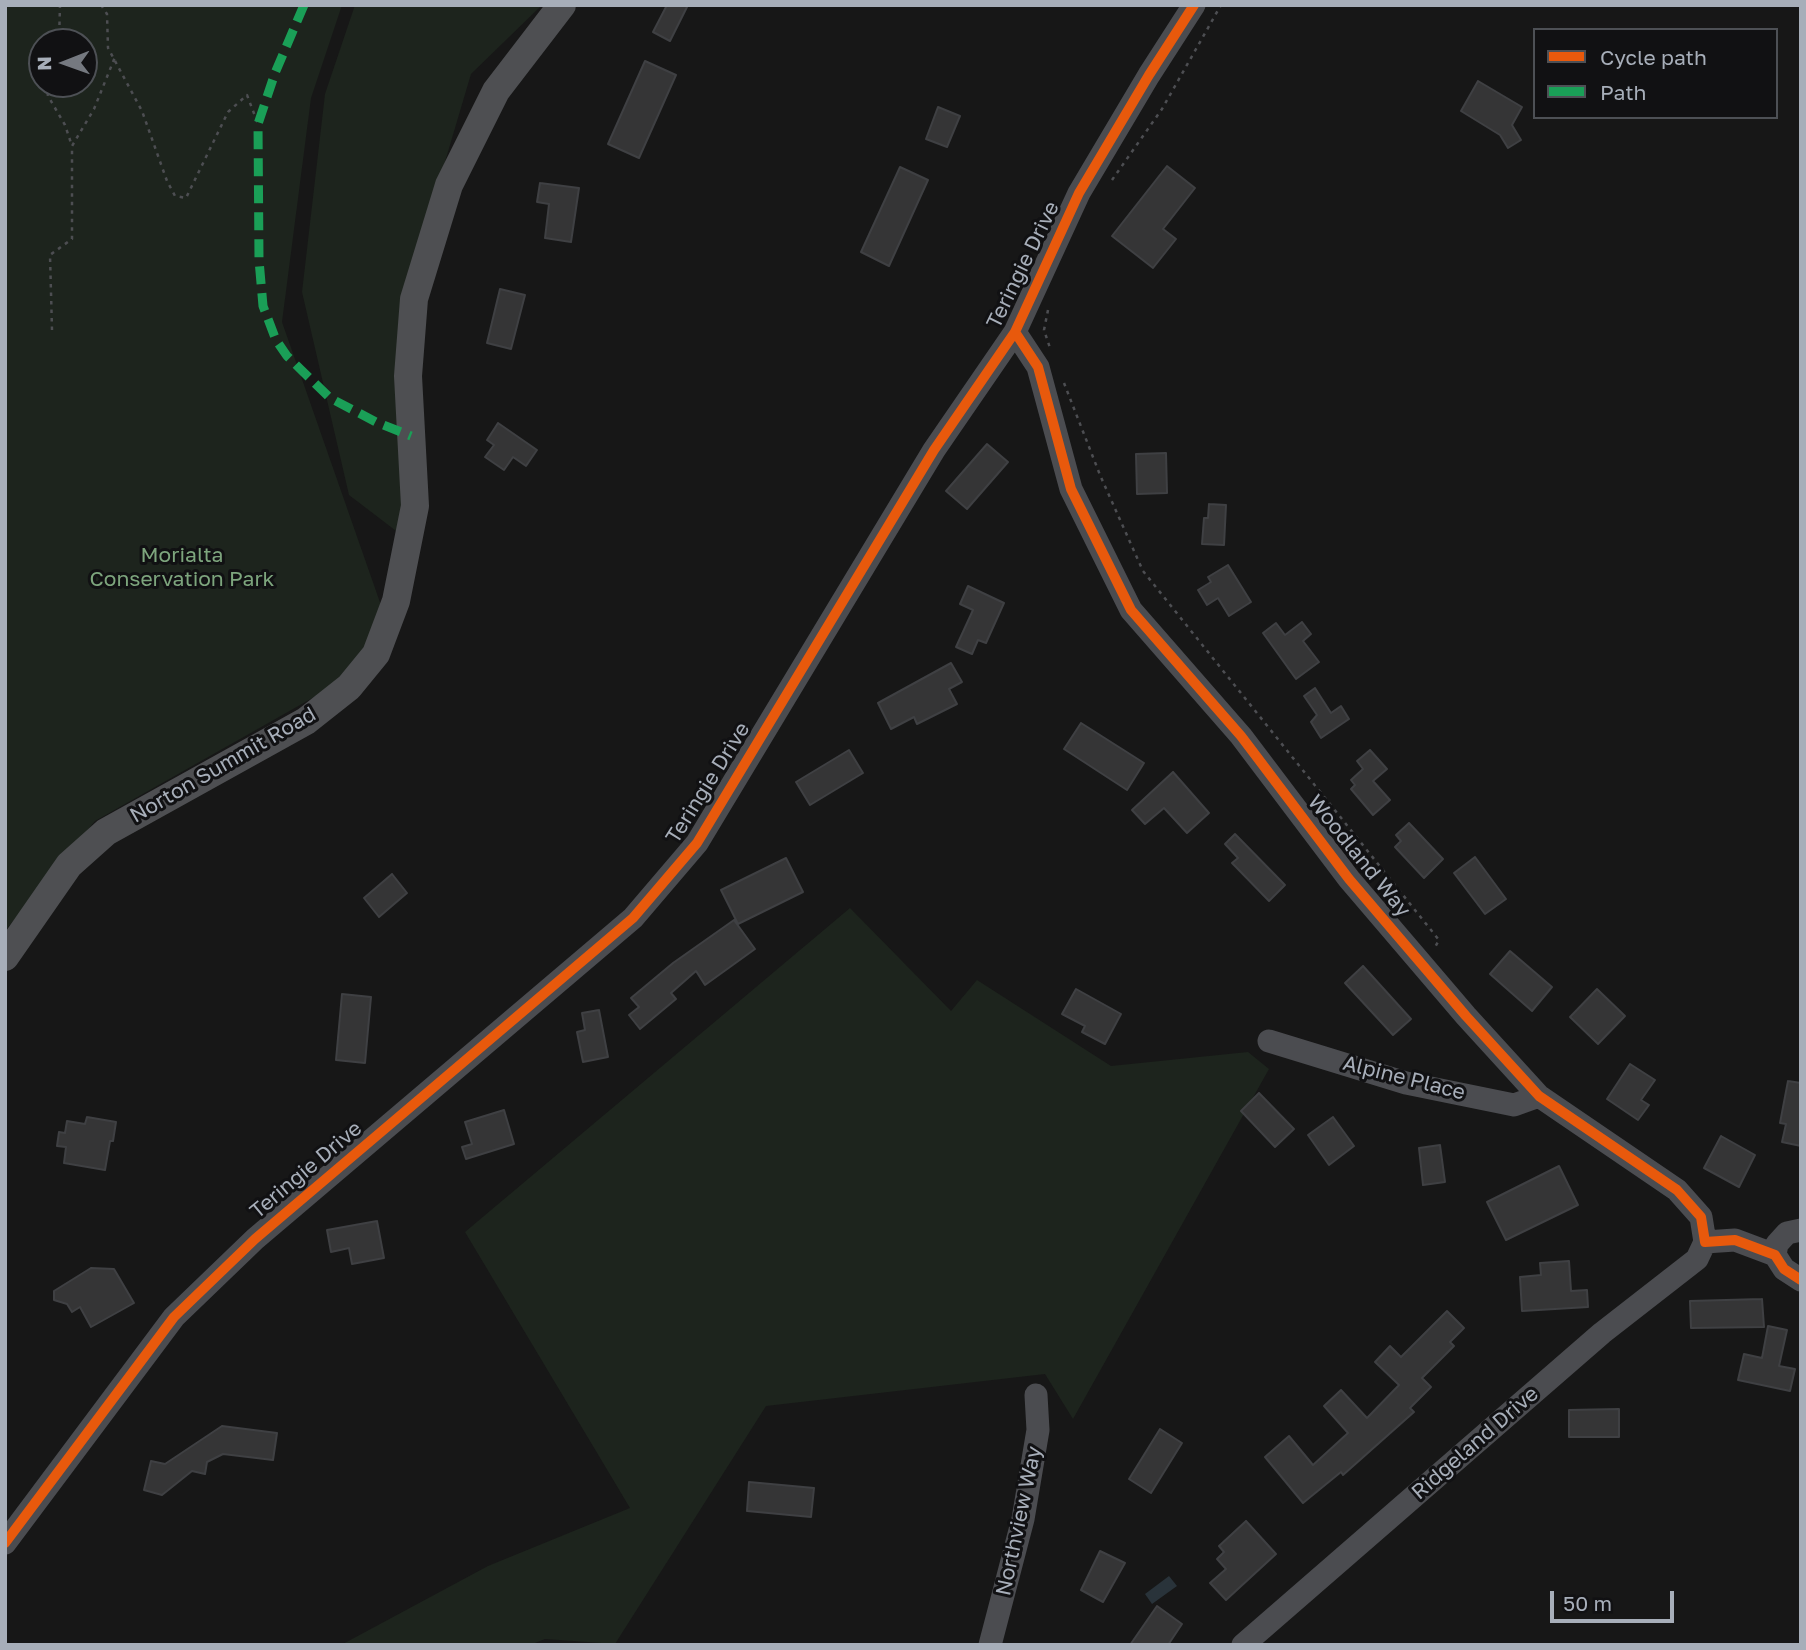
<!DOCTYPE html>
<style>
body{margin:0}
#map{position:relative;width:1806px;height:1650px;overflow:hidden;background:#171717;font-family:"Golos Text",sans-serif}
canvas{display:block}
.frame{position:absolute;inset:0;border:7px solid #a7aeb9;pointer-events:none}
.legend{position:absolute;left:1533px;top:28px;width:245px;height:91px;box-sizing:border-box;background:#111113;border:2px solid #4d5055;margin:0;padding:9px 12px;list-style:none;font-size:21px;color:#a7aeb9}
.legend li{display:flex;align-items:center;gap:14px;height:35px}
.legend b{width:35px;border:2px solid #4d5055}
.north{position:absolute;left:28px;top:28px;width:70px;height:70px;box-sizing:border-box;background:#111113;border:2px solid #4d5055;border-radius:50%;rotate:269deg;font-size:19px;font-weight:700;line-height:28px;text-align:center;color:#a7aeb9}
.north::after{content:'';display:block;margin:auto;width:24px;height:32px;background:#757980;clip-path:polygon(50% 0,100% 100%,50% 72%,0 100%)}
.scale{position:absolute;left:1550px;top:1591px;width:124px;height:32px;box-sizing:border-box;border:4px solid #a7aeb9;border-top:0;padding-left:9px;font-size:21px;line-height:24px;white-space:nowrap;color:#a7aeb9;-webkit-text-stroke:5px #111113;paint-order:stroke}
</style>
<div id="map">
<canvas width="1806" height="1650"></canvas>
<div class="frame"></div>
<ul class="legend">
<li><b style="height:9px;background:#e8590c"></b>Cycle path</li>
<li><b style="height:9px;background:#1a9f57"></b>Path</li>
</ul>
<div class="north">N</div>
<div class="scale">50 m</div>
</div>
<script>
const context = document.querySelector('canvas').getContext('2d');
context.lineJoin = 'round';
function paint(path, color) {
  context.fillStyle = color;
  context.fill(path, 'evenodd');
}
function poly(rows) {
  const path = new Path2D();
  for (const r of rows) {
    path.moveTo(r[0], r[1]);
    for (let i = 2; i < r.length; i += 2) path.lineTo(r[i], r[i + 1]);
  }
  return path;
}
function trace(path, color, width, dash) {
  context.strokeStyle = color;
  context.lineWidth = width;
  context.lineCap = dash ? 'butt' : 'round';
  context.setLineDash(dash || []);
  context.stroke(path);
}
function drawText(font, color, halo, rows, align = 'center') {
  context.font = font + ' "Golos Text",sans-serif';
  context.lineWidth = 6;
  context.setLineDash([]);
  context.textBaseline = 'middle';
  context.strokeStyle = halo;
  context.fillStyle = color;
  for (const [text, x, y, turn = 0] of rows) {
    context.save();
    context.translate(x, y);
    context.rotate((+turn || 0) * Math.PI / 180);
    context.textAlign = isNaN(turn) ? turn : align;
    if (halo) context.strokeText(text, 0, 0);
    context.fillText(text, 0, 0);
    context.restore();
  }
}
const green = poly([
 [5,5,342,5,311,98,282,322,383,611,369,666,95,821,5,931],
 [42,42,84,42,84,84,42,84],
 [355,5,542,5,471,74,402,307,404,537,349,495,302,292,325,94],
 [850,908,951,1011,977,980,1111,1066,1248,1052,1269,1069,1073,1419,1045,1374,766,1406,615,1644,545,1639,530,1645,341,1645,488,1566,630,1508,465,1232]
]);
const water = poly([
 [1169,1576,1177,1586,1152,1604,1145,1594]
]);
const building = poly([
 [667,5,688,5,670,41,653,32,667,5],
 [645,61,676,75,639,158,608,144,645,61],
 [1478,81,1522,107,1512,125,1521,140,1508,148,1500,135,1461,111,1478,81],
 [938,107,960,116,947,147,926,139,938,107],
 [1167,166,1195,188,1163,229,1176,239,1153,268,1112,236,1167,166],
 [900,167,928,180,889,266,861,252,900,167],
 [540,183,579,188,571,242,545,238,549,204,537,202,540,183],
 [500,289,525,295,511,349,487,343,500,289],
 [498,423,537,450,526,466,513,457,504,470,485,457,494,445,487,440,498,423],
 [987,444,1008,462,967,509,946,491,987,444],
 [1166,453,1167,493,1137,494,1136,454,1166,453],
 [1209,504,1226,505,1224,545,1202,544,1204,518,1208,518,1209,504],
 [1228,565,1251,602,1229,616,1218,598,1207,605,1198,590,1211,582,1208,577,1228,565],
 [968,586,1004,603,986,643,978,640,972,654,956,647,973,610,960,604,968,586],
 [1302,622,1311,634,1303,641,1319,662,1296,679,1263,633,1276,623,1285,635,1302,622],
 [951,663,962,682,949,689,957,704,917,724,914,717,891,729,878,703,951,663],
 [1315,688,1331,713,1341,706,1349,719,1321,738,1311,722,1317,715,1304,696,1315,688],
 [1081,723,1144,763,1127,790,1064,749,1081,723],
 [849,750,863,773,810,805,796,782,849,750],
 [1370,750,1387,769,1373,781,1390,800,1373,815,1351,789,1355,785,1351,780,1363,769,1357,761,1370,750],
 [1173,772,1209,813,1187,833,1164,808,1145,824,1132,810,1173,772],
 [1409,823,1443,859,1424,878,1395,847,1401,841,1396,835,1409,823],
 [1235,834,1285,885,1269,901,1232,863,1238,858,1225,844,1235,834],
 [1475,857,1506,899,1485,914,1454,873,1475,857],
 [786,858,803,892,738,924,721,890,786,858],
 [392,874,407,893,379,917,364,898,392,874],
 [734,920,755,949,705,985,696,971,671,993,676,999,640,1029,629,1015,639,1007,631,998,673,963,734,920],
 [1510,951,1552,987,1532,1011,1490,974,1510,951],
 [1363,966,1411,1019,1393,1035,1345,983,1363,966],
 [1076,989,1121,1014,1105,1044,1082,1032,1085,1026,1062,1014,1076,989],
 [1597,989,1625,1016,1598,1044,1570,1017,1597,989],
 [342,994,371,997,365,1063,336,1060,342,994],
 [599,1010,608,1057,583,1062,577,1032,585,1030,582,1013,599,1010],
 [1630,1064,1655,1080,1641,1100,1649,1105,1638,1120,1607,1099,1630,1064],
 [1788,1081,1801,1083,1801,1146,1782,1142,1786,1124,1780,1123,1788,1081],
 [1259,1093,1294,1129,1275,1147,1241,1111,1259,1093],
 [504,1110,514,1144,466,1159,462,1147,472,1144,465,1122,504,1110],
 [87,1117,116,1122,113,1141,110,1141,105,1170,64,1163,66,1147,57,1146,59,1132,65,1133,67,1121,85,1124,87,1117],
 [1333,1117,1354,1146,1329,1165,1308,1135,1333,1117],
 [1721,1136,1755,1155,1739,1187,1704,1168,1721,1136],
 [1440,1145,1445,1182,1423,1185,1419,1148,1440,1145],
 [1559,1166,1578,1205,1506,1240,1487,1202,1559,1166],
 [377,1221,384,1258,352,1264,349,1248,331,1252,327,1230,377,1221],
 [1569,1261,1571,1291,1587,1290,1588,1307,1522,1311,1520,1277,1541,1275,1540,1263,1569,1261],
 [91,1268,114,1269,134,1303,91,1327,80,1307,72,1312,67,1304,54,1300,54,1291,91,1268],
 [1762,1299,1764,1327,1691,1328,1690,1301,1762,1299],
 [1447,1311,1464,1328,1450,1342,1454,1346,1422,1378,1431,1387,1410,1408,1414,1412,1343,1475,1341,1472,1303,1503,1265,1457,1289,1436,1313,1465,1348,1433,1324,1406,1341,1390,1367,1418,1399,1385,1375,1362,1390,1346,1401,1357,1447,1311],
 [1768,1326,1787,1330,1779,1366,1795,1369,1790,1391,1738,1380,1744,1354,1762,1358,1768,1326],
 [1619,1409,1619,1437,1569,1437,1569,1410,1619,1409],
 [222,1426,277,1433,273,1460,223,1454,207,1462,205,1474,192,1471,162,1495,144,1490,151,1461,165,1464,222,1426],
 [1160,1429,1182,1443,1151,1493,1129,1479,1160,1429],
 [749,1482,814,1488,811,1517,747,1511,749,1482],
 [1246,1521,1276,1554,1226,1600,1210,1583,1226,1569,1217,1559,1224,1552,1219,1546,1246,1521],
 [1100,1551,1125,1563,1103,1602,1081,1590,1100,1551],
 [1157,1606,1182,1624,1168,1645,1130,1645,1157,1606]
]);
const path = poly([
 [101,5,107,14,108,48,142,111,167,181,175,196,186,198,228,112,247,95,258,124],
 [59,42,60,5],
 [46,84,48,96,65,125,72,146],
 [1112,180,1162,109,1221,5],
 [1048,310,1044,330,1050,348],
 [52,330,50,255,72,239,72,146,94,109,115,57],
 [1064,383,1100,475,1143,571,1439,940,1434,949]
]);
const minor = poly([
 [1015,332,1038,367,1071,489,1131,610,1241,736,1349,879,1466,1016,1539,1096,1677,1190,1701,1217,1705,1242,1735,1240,1775,1255,1784,1269,1801,1280],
 [1269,1041,1406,1083,1514,1105,1539,1096],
 [1775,1255,1777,1244,1787,1233,1801,1230],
 [5,1543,174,1317,255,1239,633,918,697,843,934,450,1015,332,1079,193,1149,75,1194,5],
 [990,1645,1023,1519,1038,1430,1036,1395],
 [1243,1645,1602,1333,1697,1259,1705,1242]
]);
const major = poly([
 [5,957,69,865,106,832,306,721,349,687,376,654,396,601,415,506,408,376,414,299,449,185,496,91,562,5]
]);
const quiet = poly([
 [304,5,275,73,258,124,259,260,263,306,276,340,287,356,330,398,376,422,411,436]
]);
const cycleway = poly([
 [1015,332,1038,367,1071,489,1131,610,1241,736,1349,879,1466,1016,1539,1096,1677,1190,1701,1217,1705,1242,1735,1240,1775,1255,1784,1269,1801,1280],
 [5,1543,174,1317,255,1239,633,918,697,843,934,450,1015,332,1079,193,1149,75,1194,5]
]);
const streetNames = [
 ["Teringie Drive",1023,265,-64],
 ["Norton Summit Road",223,765,-30],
 ["Teringie Drive",708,783,-58],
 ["Woodland Way",1359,856,51],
 ["Alpine Place",1404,1078,14],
 ["Teringie Drive",306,1170,-40],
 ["Ridgeland Drive",1475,1443,-41],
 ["Northview Way",1019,1521,-78]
];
const parkNames = [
 ["Morialta",182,555],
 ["Conservation Park",182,579]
];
paint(green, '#1d241d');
paint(water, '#29333a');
paint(building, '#353536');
trace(building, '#3f4043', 2);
trace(path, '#4d4e52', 2.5, [3.5, 5]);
trace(minor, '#4b4c50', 23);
trace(major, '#4e4f52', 28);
trace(quiet, '#1a9f57', 9, [18, 9]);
trace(cycleway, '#e8590c', 10);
drawText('21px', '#a7aeb9', '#111113', streetNames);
drawText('21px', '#7da57d', '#111113', parkNames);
</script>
